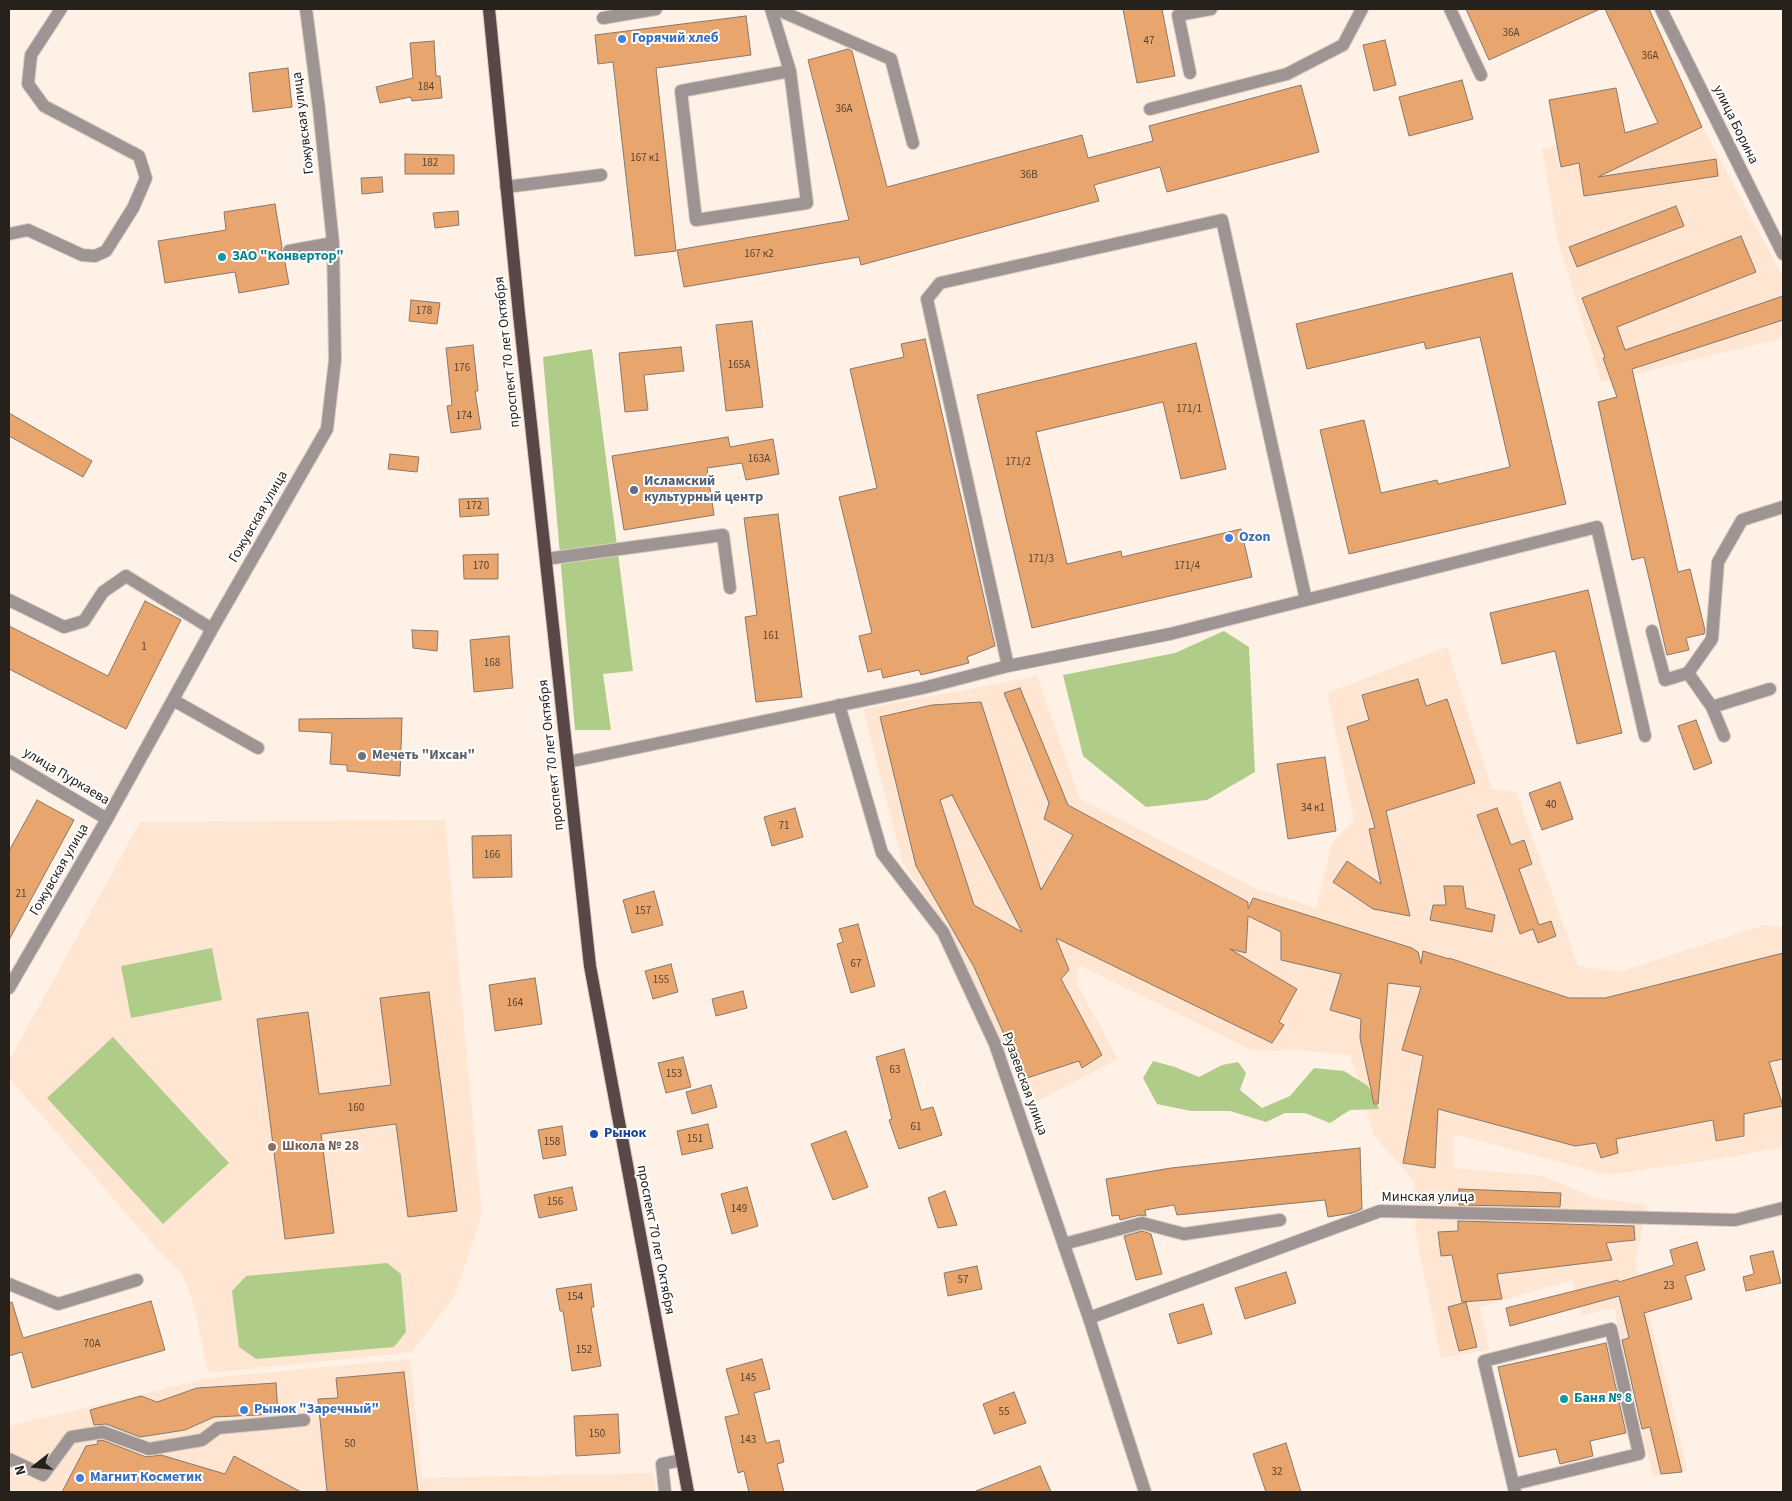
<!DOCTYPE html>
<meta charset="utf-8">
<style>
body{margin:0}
#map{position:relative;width:1792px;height:1501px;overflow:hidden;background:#fff1e6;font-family:"Source Sans 3",sans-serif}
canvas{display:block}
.frame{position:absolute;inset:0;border:10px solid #27211c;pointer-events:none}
.north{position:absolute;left:10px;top:1441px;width:50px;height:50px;-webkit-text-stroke:4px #fff;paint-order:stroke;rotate:254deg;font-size:14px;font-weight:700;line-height:20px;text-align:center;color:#27211c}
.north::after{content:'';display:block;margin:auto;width:18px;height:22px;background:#27211c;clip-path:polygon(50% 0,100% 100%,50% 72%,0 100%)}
</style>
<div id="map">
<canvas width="1792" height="1501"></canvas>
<div class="frame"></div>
<div class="north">N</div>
</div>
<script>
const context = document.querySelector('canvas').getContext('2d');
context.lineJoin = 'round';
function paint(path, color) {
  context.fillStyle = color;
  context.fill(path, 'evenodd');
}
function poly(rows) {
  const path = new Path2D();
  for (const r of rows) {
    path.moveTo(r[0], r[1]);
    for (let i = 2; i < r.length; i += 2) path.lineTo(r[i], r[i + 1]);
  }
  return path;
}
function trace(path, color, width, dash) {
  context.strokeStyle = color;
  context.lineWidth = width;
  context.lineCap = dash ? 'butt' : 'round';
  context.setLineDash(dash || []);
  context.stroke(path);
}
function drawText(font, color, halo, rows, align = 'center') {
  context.font = font + ' "Source Sans 3",sans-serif';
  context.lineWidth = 4;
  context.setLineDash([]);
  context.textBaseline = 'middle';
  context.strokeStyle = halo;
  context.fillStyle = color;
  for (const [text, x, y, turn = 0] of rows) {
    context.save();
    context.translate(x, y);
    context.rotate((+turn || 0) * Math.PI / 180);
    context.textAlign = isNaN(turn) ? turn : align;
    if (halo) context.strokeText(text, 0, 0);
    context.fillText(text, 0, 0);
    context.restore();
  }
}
const built = poly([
 [1697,116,1783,277,1783,338,1601,382,1557,238,1542,149],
 [1447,647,1492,789,1516,792,1578,966,1619,972,1764,925,1783,927,1783,1146,1738,1156,1607,1175,1454,1134,1454,1168,1543,1176,1595,1198,1647,1205,1635,1264,1668,1387,1687,1471,1653,1477,1614,1308,1582,1315,1572,1280,1480,1307,1489,1350,1441,1358,1416,1235,1414,1181,1374,1136,1350,1055,1297,1050,1253,1051,1079,965,1077,984,1118,1059,1028,1106,1010,1061,953,939,902,861,863,709,1037,676,1080,799,1257,889,1316,908,1332,843,1354,820,1327,693],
 [445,820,482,1215,455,1295,412,1352,208,1373,194,1306,182,1274,156,1248,9,1078,9,1061,140,822],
 [410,1359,422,1478,653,1473,656,1492,9,1492,9,1426,210,1378]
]);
const green = poly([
 [592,349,633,671,603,674,611,730,575,730,543,357],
 [1224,631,1249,647,1255,772,1207,800,1146,807,1083,756,1063,675,1175,653],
 [212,948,222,1000,131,1018,121,966],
 [113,1037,229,1163,163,1224,47,1098],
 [1153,1061,1175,1067,1199,1077,1222,1065,1238,1062,1246,1073,1240,1090,1262,1108,1290,1096,1314,1068,1344,1071,1368,1086,1379,1109,1350,1110,1330,1123,1305,1113,1285,1113,1266,1122,1230,1111,1191,1111,1157,1104,1143,1078],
 [387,1263,401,1274,406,1332,394,1347,256,1359,239,1347,232,1291,246,1276]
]);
const building = poly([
 [1123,9,1162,9,1175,76,1137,83,1123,9],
 [1466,9,1600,9,1489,60,1466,9],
 [1605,9,1649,9,1702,127,1598,177,1716,159,1718,176,1584,196,1579,163,1561,167,1549,100,1616,88,1625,133,1658,123,1605,9],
 [746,16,751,55,656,68,676,251,635,256,613,62,598,64,595,35,746,16],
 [1385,40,1396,85,1374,91,1363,45,1385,40],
 [434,41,436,76,440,76,442,98,412,101,411,97,380,103,376,87,413,78,410,43,434,41],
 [848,49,852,51,887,187,1082,135,1088,158,1153,141,1149,126,1301,85,1319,152,1167,192,1160,167,1094,185,1099,201,861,265,859,257,684,287,677,250,849,220,808,60,848,49],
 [288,68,292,107,253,112,249,73,288,68],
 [1462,80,1473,119,1409,136,1399,97,1462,80],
 [405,154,454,155,454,174,405,174,405,154],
 [382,177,383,192,362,194,361,178,382,177],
 [275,204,282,247,281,252,284,257,289,284,239,293,235,272,165,283,158,241,226,230,224,212,275,204],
 [1676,206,1684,226,1577,267,1569,247,1676,206],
 [458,211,459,225,435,228,433,213,458,211],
 [1741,236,1756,272,1617,327,1625,350,1783,296,1783,320,1632,369,1678,572,1690,569,1705,630,1704,634,1686,638,1689,650,1667,655,1644,557,1632,560,1598,402,1617,397,1603,358,1605,357,1582,298,1741,236],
 [1512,273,1566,504,1349,554,1320,430,1364,420,1381,493,1437,480,1438,484,1510,467,1480,337,1426,349,1424,342,1307,369,1296,324,1512,273],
 [411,300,440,303,437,324,409,321,411,300],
 [752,321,763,407,726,411,716,325,752,321],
 [925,339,995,646,967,657,969,663,921,675,919,670,883,678,881,669,868,672,859,636,872,633,839,497,877,488,850,369,904,357,901,344,925,339],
 [1196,343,1226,469,1181,479,1163,402,1036,432,1067,564,1121,551,1122,557,1241,529,1252,577,1032,628,977,395,1196,343],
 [473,345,478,391,475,391,481,429,451,433,447,406,452,405,446,348,473,345],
 [681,347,684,371,644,375,648,410,625,412,619,353,681,347],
 [9,413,92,461,83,477,9,436,9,413],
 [728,437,730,447,773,439,779,474,746,480,742,463,707,468,714,515,624,530,612,456,728,437],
 [390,454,419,457,417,472,388,469,390,454],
 [488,498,489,515,460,517,459,499,488,498],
 [778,514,802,697,756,702,745,617,757,615,744,518,778,514],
 [498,554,498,579,464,579,463,555,498,554],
 [1588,590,1622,733,1577,744,1555,651,1502,664,1490,613,1588,590],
 [145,601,181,620,126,729,9,669,9,626,108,676,145,601],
 [412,630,438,631,437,651,413,648,412,630],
 [509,636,513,688,474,692,470,640,509,636],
 [1418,679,1426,706,1447,699,1475,783,1386,811,1410,916,1373,909,1333,882,1347,861,1381,884,1369,829,1375,828,1347,727,1369,720,1362,695,1418,679],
 [1020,688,1068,805,1248,902,1248,909,1253,898,1412,948,1418,952,1421,964,1423,951,1449,959,1449,958,1569,998,1605,998,1783,953,1783,1059,1769,1062,1783,1106,1744,1114,1744,1136,1716,1141,1713,1120,1616,1139,1618,1153,1601,1158,1596,1143,1575,1146,1438,1109,1435,1168,1403,1163,1423,1056,1402,1050,1421,987,1388,983,1378,1104,1374,1104,1360,1038,1361,1019,1330,1010,1341,974,1281,960,1281,932,1248,916,1246,953,1230,949,1297,989,1279,1022,1284,1025,1272,1043,1056,938,1069,970,1061,979,1102,1055,1082,1068,1079,1061,1024,1079,974,967,916,866,880,717,932,705,981,702,1041,890,1073,835,1044,819,1049,803,1004,693,1020,688],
 [952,795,1022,932,974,905,940,800,952,795],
 [402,718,400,776,347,771,347,765,330,764,332,733,299,731,299,719,402,718],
 [1696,720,1712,763,1694,770,1678,726,1696,720],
 [1325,757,1336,831,1288,839,1277,764,1325,757],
 [1560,782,1573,819,1542,830,1529,793,1560,782],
 [37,800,74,820,9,940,9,851,37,800],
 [795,808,803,837,772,846,764,817,795,808],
 [1497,808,1511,845,1524,840,1532,864,1519,869,1539,925,1551,921,1556,936,1538,943,1533,929,1520,934,1477,815,1497,808],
 [511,835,512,877,473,878,472,836,511,835],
 [1444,886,1463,886,1466,908,1495,915,1492,932,1430,920,1433,905,1446,905,1444,886],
 [654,891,663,925,632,933,623,900,654,891],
 [858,924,875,986,851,993,837,944,843,942,839,929,858,924],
 [671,964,678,992,653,999,645,971,671,964],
 [535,978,542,1024,495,1031,489,985,535,978],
 [743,991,747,1008,716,1016,712,999,743,991],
 [429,992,457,1211,408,1217,396,1124,321,1134,334,1233,285,1239,257,1019,308,1012,319,1094,391,1085,380,998,429,992],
 [904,1049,921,1110,933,1107,942,1135,899,1149,889,1120,892,1119,876,1057,904,1049],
 [683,1057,691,1087,666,1093,658,1063,683,1057],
 [711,1085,717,1107,692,1114,686,1092,711,1085],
 [708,1124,713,1148,682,1155,677,1131,708,1124],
 [562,1126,566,1155,543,1159,538,1130,562,1126],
 [846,1131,868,1187,833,1200,811,1144,846,1131],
 [1360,1148,1362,1209,1352,1213,1328,1217,1325,1200,1177,1215,1174,1205,1145,1210,1146,1216,1140,1215,1120,1220,1119,1215,1112,1216,1106,1179,1171,1168,1360,1148],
 [572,1187,577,1210,539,1218,534,1195,572,1187],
 [747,1187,758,1226,732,1234,721,1194,747,1187],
 [1459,1189,1561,1193,1560,1207,1459,1205,1459,1189],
 [945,1191,957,1225,938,1228,928,1198,945,1191],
 [1458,1221,1634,1226,1635,1240,1606,1243,1612,1260,1497,1274,1502,1299,1462,1302,1452,1255,1441,1256,1438,1232,1458,1231,1458,1221],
 [1142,1231,1151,1234,1162,1274,1136,1280,1124,1236,1142,1231],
 [1697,1242,1705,1270,1685,1276,1692,1299,1644,1313,1682,1472,1661,1474,1650,1427,1642,1429,1622,1340,1629,1338,1619,1296,1510,1326,1506,1308,1618,1280,1619,1282,1674,1265,1670,1250,1697,1242],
 [1773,1251,1781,1283,1746,1291,1743,1277,1754,1274,1750,1256,1773,1251],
 [977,1266,982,1289,948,1296,944,1273,977,1266],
 [1286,1272,1296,1303,1245,1319,1235,1288,1286,1272],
 [591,1284,594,1307,591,1307,601,1366,572,1371,563,1311,560,1311,556,1289,591,1284],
 [151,1301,165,1350,32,1388,22,1352,9,1356,9,1303,12,1302,23,1338,151,1301],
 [1466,1302,1477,1347,1459,1351,1448,1307,1466,1302],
 [1203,1304,1212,1334,1178,1344,1169,1314,1203,1304],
 [1606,1343,1626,1433,1590,1441,1593,1456,1560,1464,1556,1449,1519,1457,1498,1367,1606,1343],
 [762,1359,770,1389,754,1393,766,1443,779,1440,784,1462,777,1464,784,1492,749,1492,744,1471,738,1473,725,1417,739,1414,726,1369,762,1359],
 [404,1372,418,1492,327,1492,318,1399,338,1398,336,1378,404,1372],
 [276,1383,278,1414,214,1417,185,1430,140,1437,106,1424,94,1425,90,1410,141,1396,157,1402,197,1388,276,1383],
 [1014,1392,1026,1423,994,1434,983,1404,1014,1392],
 [618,1414,620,1453,576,1456,574,1416,618,1414],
 [102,1440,146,1457,161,1455,225,1474,234,1456,301,1492,62,1492,86,1446,98,1444,97,1441,102,1440],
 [1286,1443,1301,1492,1266,1492,1253,1454,1286,1443],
 [1040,1466,1051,1492,976,1492,976,1491,1040,1466]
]);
const minor = poly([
 [771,9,790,71,807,203,696,220,681,91,790,71],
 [776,9,891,59,913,143],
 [1450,9,1481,75],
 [1661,9,1783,254],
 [603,18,656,9],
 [1190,73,1178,15,1211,9],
 [1150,109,1287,74,1343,45,1362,9],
 [506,187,601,175],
 [9,234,28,230,82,255,95,256,106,251,133,208,146,178,139,156,44,106,28,84,31,55,61,9],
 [289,251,333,243],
 [546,559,723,535,730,588],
 [9,600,64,627,84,621,103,592,126,576,212,629],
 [1652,631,1665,680,1688,673,1712,639,1718,562,1742,520,1783,507],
 [1008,666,927,299,940,283,1222,220,1306,600],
 [1688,673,1712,707,1724,736],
 [173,700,258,748],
 [839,705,882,853,943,932,995,1044,1089,1318,1145,1492],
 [1712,707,1770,689],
 [9,761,107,819],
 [568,762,923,688,1008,666,1170,634,1597,527,1645,736],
 [9,988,107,819,212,629,327,429,335,360,333,243,319,109,306,9],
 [1064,1244,1142,1223,1184,1234,1280,1220],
 [9,1284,58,1304,137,1280],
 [1089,1318,1380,1211,1735,1220,1783,1208],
 [9,1459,43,1475,71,1437,103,1432,149,1449,202,1440,218,1428,304,1420],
 [1514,1484,1639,1454,1611,1329,1484,1361,1515,1492],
 [665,1492,662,1464,682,1460]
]);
const major = poly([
 [489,9,519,314,590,966,688,1492]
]);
const markers = [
 [622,39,5,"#3f7fe0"],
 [222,257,5,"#0f9aa8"],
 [634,490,5,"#5c6f8a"],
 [1229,538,5,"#3f7fe0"],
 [362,756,5,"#6b7280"],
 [594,1134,5,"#1a4fb4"],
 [272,1147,5,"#8d6e63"],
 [1564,1399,5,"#0f9aa8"],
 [244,1410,5,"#3f7fe0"],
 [80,1478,5,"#3f7fe0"]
];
const numberNames = [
 ["36А",1511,34],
 ["47",1149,42],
 ["36А",1650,57],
 ["184",426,88],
 ["36А",844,110],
 ["167 к1",645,159],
 ["182",430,164],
 ["36В",1029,176],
 ["167 к2",759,255],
 ["178",424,312],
 ["165А",739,366],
 ["176",462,369],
 ["171/1",1189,410],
 ["174",464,417],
 ["163А",759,460],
 ["171/2",1018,463],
 ["172",474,507],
 ["171/3",1041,560],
 ["170",481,567],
 ["171/4",1187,567],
 ["161",771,637],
 ["1",144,648],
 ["168",492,664],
 ["40",1551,806],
 ["34 к1",1313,809],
 ["71",784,827],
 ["166",492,856],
 ["21",21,895],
 ["157",643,912],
 ["67",856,965],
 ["155",661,981],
 ["164",515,1004],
 ["63",895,1071],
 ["153",674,1075],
 ["160",356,1109],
 ["61",916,1128],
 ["151",695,1140],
 ["158",552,1143],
 ["156",555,1203],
 ["149",739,1210],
 ["57",963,1281],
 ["23",1669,1287],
 ["154",575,1298],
 ["70А",92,1345],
 ["152",584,1351],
 ["145",748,1379],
 ["55",1004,1413],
 ["150",597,1435],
 ["143",748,1441],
 ["50",350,1445],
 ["32",1277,1473]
];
const shopNames = [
 ["Горячий хлеб",632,39],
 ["Ozon",1239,538],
 ["Рынок \"Заречный\"",254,1410],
 ["Магнит Косметик",90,1478]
];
const streetNames = [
 ["Гожувская улица",304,123,-97],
 ["улица Борина",1735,125,64],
 ["проспект 70 лет Октября",508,352,-96],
 ["Гожувская улица",259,517,-60],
 ["проспект 70 лет Октября",552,755,-96],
 ["улица Пуркаева",66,777,31],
 ["Гожувская улица",60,870,-60],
 ["Рузаевская улица",1024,1084,70],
 ["Минская улица",1428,1198],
 ["проспект 70 лет Октября",655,1240,79]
];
const cultureNames = [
 ["ЗАО \"Конвертор\"",232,257],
 ["Баня № 8",1574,1399]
];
const serviceNames = [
 ["Исламский",644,482],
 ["культурный центр",644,498]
];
const worshipNames = [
 ["Мечеть \"Ихсан\"",372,756]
];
const transitNames = [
 ["Рынок",604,1134]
];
const educationNames = [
 ["Школа № 28",282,1147]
];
paint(built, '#fee6d3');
paint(green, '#afcd89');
paint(building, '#e8a56e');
trace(building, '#87786c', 1);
trace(minor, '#d8ccc2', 14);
trace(major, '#d8ccc2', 14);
trace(minor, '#9e9493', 12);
trace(major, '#584746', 12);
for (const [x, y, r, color] of markers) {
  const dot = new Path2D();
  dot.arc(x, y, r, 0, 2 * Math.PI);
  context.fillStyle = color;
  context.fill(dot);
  trace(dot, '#fff', 2);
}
drawText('11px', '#574230', null, numberNames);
drawText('bold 14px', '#366cbe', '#fff', shopNames, 'left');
drawText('14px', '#27211c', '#fff', streetNames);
drawText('bold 14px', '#0d838f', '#fff', cultureNames, 'left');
drawText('bold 14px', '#4e5e75', '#fff', serviceNames, 'left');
drawText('bold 14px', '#5b616d', '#fff', worshipNames, 'left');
drawText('bold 14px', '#164399', '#fff', transitNames, 'left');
drawText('bold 14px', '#785e54', '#fff', educationNames, 'left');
</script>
